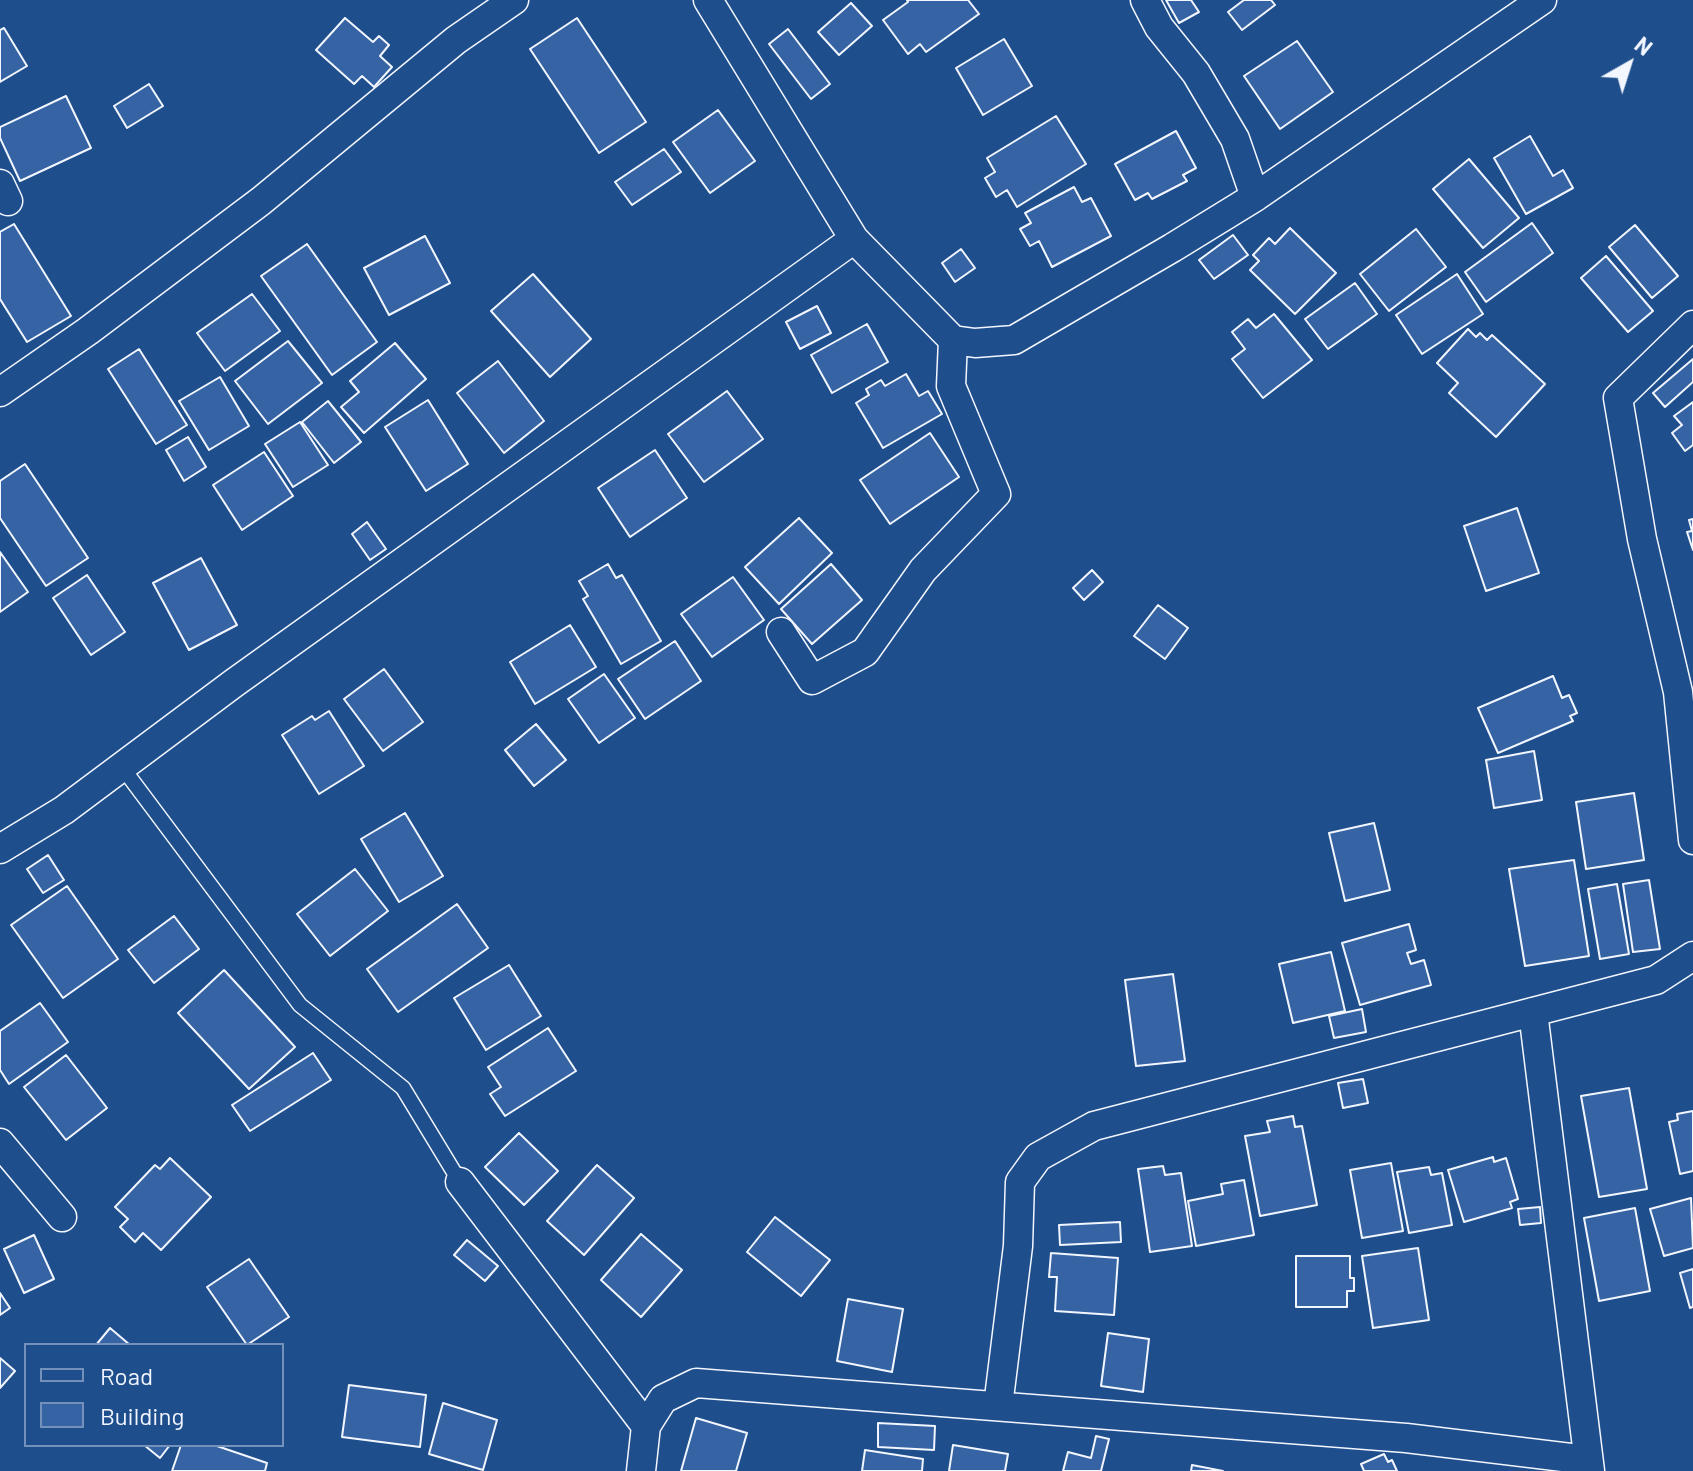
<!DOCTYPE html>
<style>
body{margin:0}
#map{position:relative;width:1693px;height:1471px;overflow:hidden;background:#1f4e8c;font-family:Barlow,sans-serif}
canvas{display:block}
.legend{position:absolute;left:24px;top:1343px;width:260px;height:104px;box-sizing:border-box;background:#1f4e8c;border:2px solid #7391ba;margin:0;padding:10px 14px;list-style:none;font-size:24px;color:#f2f6ff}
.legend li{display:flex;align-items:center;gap:16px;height:40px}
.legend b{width:40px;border:2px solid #7391ba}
.north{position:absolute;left:1589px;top:24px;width:80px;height:80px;-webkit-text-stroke:6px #1f4e8c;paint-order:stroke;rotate:39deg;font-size:22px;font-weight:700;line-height:32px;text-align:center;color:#f2f6ff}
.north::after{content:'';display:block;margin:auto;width:28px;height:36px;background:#f2f6ff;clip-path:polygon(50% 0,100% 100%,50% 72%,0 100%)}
</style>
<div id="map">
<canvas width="1693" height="1471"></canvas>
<ul class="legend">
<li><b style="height:10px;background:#1f4e8c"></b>Road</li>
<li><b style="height:22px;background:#3563a3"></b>Building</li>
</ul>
<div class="north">N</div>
</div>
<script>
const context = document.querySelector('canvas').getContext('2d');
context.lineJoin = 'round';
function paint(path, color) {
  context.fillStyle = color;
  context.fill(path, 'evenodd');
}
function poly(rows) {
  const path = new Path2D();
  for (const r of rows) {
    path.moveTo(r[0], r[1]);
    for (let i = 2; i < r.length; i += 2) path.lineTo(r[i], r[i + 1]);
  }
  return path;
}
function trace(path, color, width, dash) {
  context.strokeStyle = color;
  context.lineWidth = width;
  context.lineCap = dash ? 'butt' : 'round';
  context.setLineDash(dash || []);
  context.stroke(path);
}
const building = poly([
 [907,0,968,0,979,14,926,52,920,44,908,54,883,20,908,2,907,0],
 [1166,0,1191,0,1199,12,1179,23,1166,0],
 [1244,0,1271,0,1275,5,1242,30,1228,12,1244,0],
 [851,3,872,26,839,55,818,32,851,3],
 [345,18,373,42,379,36,389,45,380,56,392,67,374,87,362,76,354,84,316,50,345,18],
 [577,18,646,122,599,153,530,49,577,18],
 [4,28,27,66,0,82,0,30,4,28],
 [788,29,830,84,811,99,769,44,788,29],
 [1004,39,1032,86,983,115,956,68,1004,39],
 [1297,41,1333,92,1280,129,1244,76,1297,41],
 [149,84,163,106,127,128,114,106,149,84],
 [66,96,91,148,20,181,0,138,0,127,66,96],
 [718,110,755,161,710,193,673,142,718,110],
 [1056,116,1086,164,1017,207,1007,190,996,197,985,178,995,172,987,158,1056,116],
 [1176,131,1196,168,1183,175,1187,181,1152,199,1148,193,1135,200,1115,164,1176,131],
 [1530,136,1553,176,1563,170,1573,188,1526,214,1494,158,1530,136],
 [664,149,681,172,632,205,615,182,664,149],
 [1469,159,1519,218,1483,248,1433,189,1469,159],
 [1074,187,1082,202,1091,198,1111,236,1052,267,1039,241,1030,246,1020,229,1031,223,1025,213,1074,187],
 [1532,223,1553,253,1486,302,1465,272,1532,223],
 [14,224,71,316,27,342,0,299,0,232,14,224],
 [1635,225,1678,276,1652,298,1609,247,1635,225],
 [1290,228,1336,273,1295,314,1250,270,1259,261,1253,255,1269,238,1275,244,1290,228],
 [1416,229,1446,267,1389,311,1360,274,1416,229],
 [1233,235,1248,255,1214,279,1199,260,1233,235],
 [425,236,450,283,389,315,364,268,425,236],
 [307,244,377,342,332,375,261,276,307,244],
 [961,249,975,268,955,282,942,263,961,249],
 [1606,256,1653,311,1628,332,1581,278,1606,256],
 [533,274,591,339,550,377,491,311,533,274],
 [1457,274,1483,314,1422,354,1396,315,1457,274],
 [1355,283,1377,314,1328,349,1305,319,1355,283],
 [252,294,280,331,225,371,197,333,252,294],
 [817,306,831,333,800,349,786,322,817,306],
 [1274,314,1312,360,1263,398,1232,359,1245,349,1232,332,1248,319,1256,328,1274,314],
 [867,324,888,362,832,393,811,355,867,324],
 [1468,329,1476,337,1480,333,1487,340,1492,335,1545,384,1496,437,1449,393,1458,383,1437,363,1468,329],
 [288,341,322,383,268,424,235,381,288,341],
 [395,343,426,379,364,433,341,407,359,392,350,381,395,343],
 [139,349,187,425,156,444,108,369,139,349],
 [1693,359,1693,382,1665,407,1653,393,1693,359],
 [498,361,544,421,504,453,457,393,498,361],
 [906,374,919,396,928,391,942,414,883,448,856,403,869,395,866,389,881,380,885,386,906,374],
 [220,377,249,426,209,450,179,401,220,377],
 [727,391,763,439,704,482,668,434,727,391],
 [428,400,468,464,426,491,385,427,428,400],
 [328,401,361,442,334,463,302,422,328,401],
 [1693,402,1693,445,1685,451,1672,433,1682,425,1674,416,1693,402],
 [300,422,328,465,293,487,265,444,300,422],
 [930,433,959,477,890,524,860,480,930,433],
 [188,437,206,467,184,481,166,450,188,437],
 [655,450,687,498,630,537,598,488,655,450],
 [264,452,293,496,242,530,213,485,264,452],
 [25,464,88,558,46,586,0,518,0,481,25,464],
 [1517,508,1539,573,1486,591,1464,526,1517,508],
 [799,518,832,553,779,604,745,567,799,518],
 [1693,519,1693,550,1687,532,1692,531,1689,520,1693,519],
 [367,522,386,549,370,560,352,534,367,522],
 [0,552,28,592,0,612,0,552],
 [201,558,237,625,189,650,153,583,201,558],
 [608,564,616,578,622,575,661,641,621,664,583,599,588,596,579,581,608,564],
 [831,564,862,600,812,644,781,609,831,564],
 [1092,570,1103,582,1084,600,1073,588,1092,570],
 [87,575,125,632,91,655,53,598,87,575],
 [733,577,764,620,712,657,681,614,733,577],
 [1158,605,1188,628,1165,659,1134,636,1158,605],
 [570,625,596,667,535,704,510,662,570,625],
 [675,641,701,681,645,719,618,679,675,641],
 [384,669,423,722,383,751,344,699,384,669],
 [604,674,635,718,599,743,568,699,604,674],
 [1553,676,1562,698,1569,695,1577,713,1570,716,1573,721,1498,753,1478,708,1553,676],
 [329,711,364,766,319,794,282,735,312,716,315,720,329,711],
 [536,724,566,760,534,786,505,750,536,724],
 [1534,751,1542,800,1494,808,1486,760,1534,751],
 [1634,793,1644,860,1586,869,1576,802,1634,793],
 [405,813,443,876,399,902,361,839,405,813],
 [1374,823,1390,890,1345,901,1329,833,1374,823],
 [48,855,64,880,43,893,27,869,48,855],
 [1574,860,1589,956,1525,966,1509,869,1574,860],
 [355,869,388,911,330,956,297,914,355,869],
 [1649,880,1660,949,1633,952,1623,884,1649,880],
 [1617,884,1629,954,1600,959,1588,889,1617,884],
 [67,886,118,959,63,998,11,925,67,886],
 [457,904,488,948,398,1012,367,969,457,904],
 [174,916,199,949,154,983,128,950,174,916],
 [1409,924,1416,950,1407,953,1411,964,1424,960,1431,985,1360,1005,1342,943,1409,924],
 [1331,952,1345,1011,1293,1023,1279,964,1331,952],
 [509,965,541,1016,486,1050,454,998,509,965],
 [224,970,295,1047,249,1089,178,1013,224,970],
 [1173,974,1185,1061,1136,1066,1125,980,1173,974],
 [40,1003,68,1042,9,1084,0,1070,0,1031,40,1003],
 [1362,1009,1366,1032,1334,1038,1329,1016,1362,1009],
 [548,1028,576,1071,505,1116,490,1094,501,1087,488,1067,548,1028],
 [313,1053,331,1080,250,1131,232,1105,313,1053],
 [66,1055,107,1108,66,1140,24,1087,66,1055],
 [1363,1079,1368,1103,1343,1108,1338,1083,1363,1079],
 [1629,1088,1647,1189,1599,1197,1581,1096,1629,1088],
 [1693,1111,1693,1171,1680,1174,1669,1122,1678,1120,1677,1114,1693,1111],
 [1293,1116,1295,1127,1302,1126,1317,1205,1260,1216,1245,1136,1270,1132,1267,1121,1293,1116],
 [519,1133,558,1171,524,1205,485,1167,519,1133],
 [1493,1157,1494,1162,1506,1158,1518,1199,1510,1202,1512,1208,1464,1222,1448,1170,1493,1157],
 [170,1158,211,1197,161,1250,143,1233,135,1242,120,1227,128,1219,115,1207,155,1165,160,1169,170,1158],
 [1391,1163,1403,1231,1362,1238,1350,1170,1391,1163],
 [597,1165,634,1198,584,1255,547,1221,597,1165],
 [1163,1166,1165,1175,1181,1173,1192,1246,1150,1252,1138,1169,1163,1166],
 [1429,1167,1431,1175,1442,1173,1452,1225,1409,1233,1397,1172,1429,1167],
 [1244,1180,1254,1235,1196,1246,1188,1201,1223,1194,1221,1184,1244,1180],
 [1691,1198,1693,1248,1664,1256,1650,1209,1691,1198],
 [1540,1207,1541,1223,1520,1225,1518,1209,1540,1207],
 [1635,1208,1650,1291,1599,1301,1584,1218,1635,1208],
 [775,1217,830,1260,801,1296,747,1252,775,1217],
 [1120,1222,1121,1242,1060,1245,1059,1225,1120,1222],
 [641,1234,682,1270,641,1317,601,1280,641,1234],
 [34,1235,54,1279,24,1293,4,1249,34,1235],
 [467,1240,498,1266,485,1281,454,1255,467,1240],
 [1418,1248,1429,1320,1373,1328,1362,1256,1418,1248],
 [1051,1253,1118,1258,1114,1315,1055,1311,1057,1277,1049,1277,1051,1253],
 [1296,1256,1350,1256,1350,1278,1354,1278,1354,1291,1347,1291,1347,1307,1296,1307,1296,1256],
 [249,1259,289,1317,247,1345,207,1287,249,1259],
 [1693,1269,1693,1307,1690,1308,1680,1273,1693,1269],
 [0,1293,10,1308,0,1315,0,1293],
 [848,1299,903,1309,892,1372,837,1361,848,1299],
 [110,1328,130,1345,96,1345,110,1328],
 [1108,1333,1149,1339,1143,1392,1101,1386,1108,1333],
 [0,1358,15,1371,0,1388,0,1358],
 [349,1385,426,1395,420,1447,342,1437,349,1385],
 [443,1403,497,1420,483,1470,429,1454,443,1403],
 [696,1418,747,1433,736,1471,681,1471,696,1418],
 [878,1423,935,1426,934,1450,878,1447,878,1423],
 [1096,1436,1109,1439,1101,1471,1063,1471,1068,1452,1091,1458,1096,1436],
 [144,1445,170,1445,160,1458,144,1445],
 [181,1445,214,1445,267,1463,265,1471,172,1471,181,1445],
 [953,1445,1008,1454,1005,1471,949,1471,953,1445],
 [865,1450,923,1459,922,1471,862,1471,865,1450],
 [1384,1454,1388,1462,1392,1460,1397,1471,1364,1471,1361,1464,1384,1454],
 [1192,1465,1223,1471,1191,1471,1192,1465]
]);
const lane = poly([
 [122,767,300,1005,403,1088,460,1182]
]);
const street = poly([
 [708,0,854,239,953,340,975,343,1014,340,1172,248,1255,197,1542,0],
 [1145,0,1159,27,1196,73,1235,139,1255,197],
 [0,184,8,201],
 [1693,325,1618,398,1642,539,1678,692,1693,840],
 [0,392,88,331,261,201,456,40,514,0],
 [781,632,812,680,865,652,923,570,996,494,951,386,953,340],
 [0,849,64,810,234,683,854,239],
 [1533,1012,1590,1471],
 [0,1143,62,1217],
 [460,1182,646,1426],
 [998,1406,1018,1246,1020,1182,1038,1157,1094,1126,1656,980,1693,956],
 [641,1471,646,1426,663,1399,696,1383,1406,1438,1587,1460]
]);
paint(building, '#3563a3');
trace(building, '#f2f6ff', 2);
trace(lane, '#f2f6ff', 17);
trace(street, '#f2f6ff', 31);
trace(lane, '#1f4e8c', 14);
trace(street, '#1f4e8c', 28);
</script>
